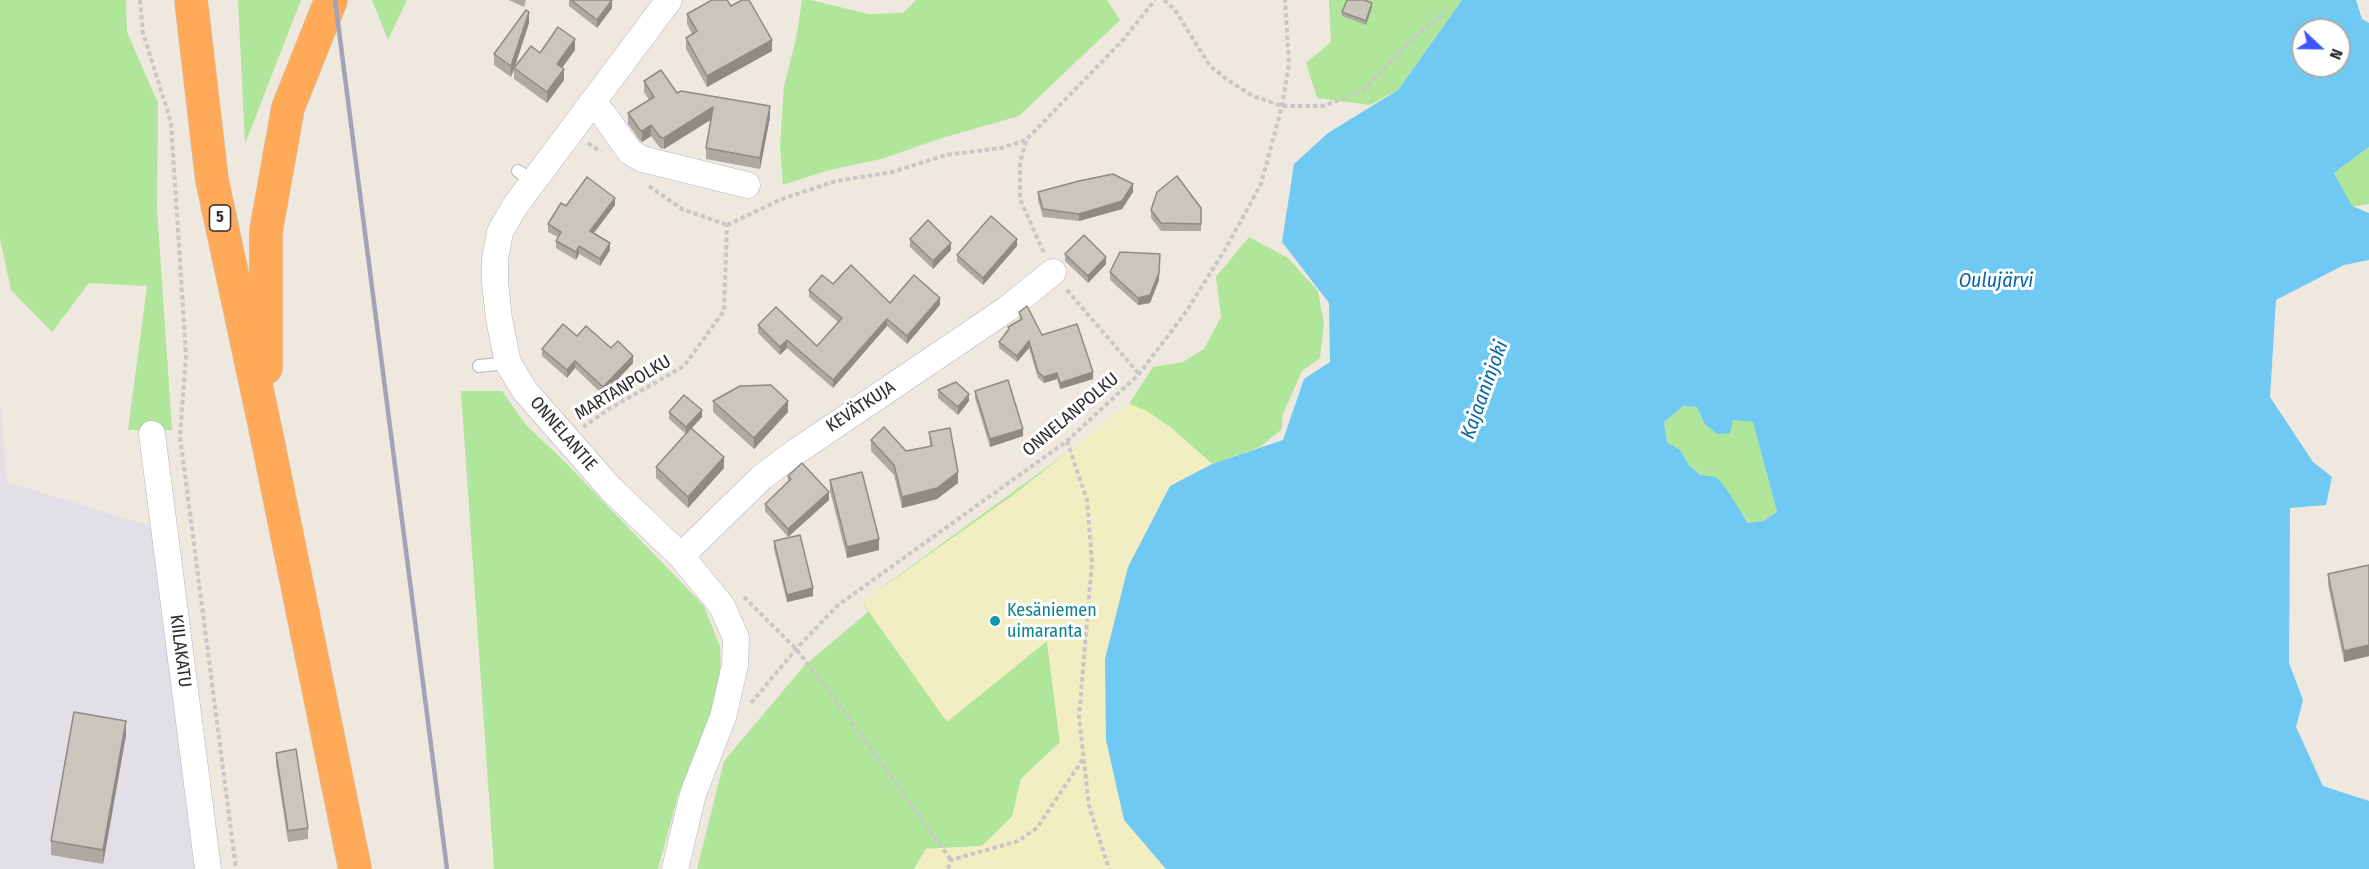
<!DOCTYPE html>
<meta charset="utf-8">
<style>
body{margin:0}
#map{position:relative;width:2369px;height:869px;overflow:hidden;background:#eee8df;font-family:"Fira Sans Condensed",sans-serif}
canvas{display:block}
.north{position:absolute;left:2291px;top:18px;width:60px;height:60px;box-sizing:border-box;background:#fff;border:2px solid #ababab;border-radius:50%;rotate:112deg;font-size:16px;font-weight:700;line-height:24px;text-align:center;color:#2d2d2d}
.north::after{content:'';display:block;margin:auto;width:21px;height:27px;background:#3c56fe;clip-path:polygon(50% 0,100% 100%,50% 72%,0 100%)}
</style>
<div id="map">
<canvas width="2369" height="869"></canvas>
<div class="north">N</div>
</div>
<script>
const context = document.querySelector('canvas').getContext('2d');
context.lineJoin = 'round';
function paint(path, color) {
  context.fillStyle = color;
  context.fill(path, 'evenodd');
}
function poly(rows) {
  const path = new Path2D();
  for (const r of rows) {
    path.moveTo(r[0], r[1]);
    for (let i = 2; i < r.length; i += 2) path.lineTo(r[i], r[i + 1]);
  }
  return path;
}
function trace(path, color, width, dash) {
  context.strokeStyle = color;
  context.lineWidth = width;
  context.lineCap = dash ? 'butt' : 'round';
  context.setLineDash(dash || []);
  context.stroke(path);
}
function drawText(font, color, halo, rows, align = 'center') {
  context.font = font + ' "Fira Sans Condensed",sans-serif';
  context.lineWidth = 6;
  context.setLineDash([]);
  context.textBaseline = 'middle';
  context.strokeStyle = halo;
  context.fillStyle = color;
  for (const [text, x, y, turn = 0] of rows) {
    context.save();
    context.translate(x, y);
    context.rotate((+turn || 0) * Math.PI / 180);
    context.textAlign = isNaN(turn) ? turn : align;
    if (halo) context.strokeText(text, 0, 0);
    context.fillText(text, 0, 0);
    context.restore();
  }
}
const industrial = poly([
 [0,401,7,482,153,527,196,869,0,869]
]);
const green = poly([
 [0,0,126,0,127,32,158,103,157,209,172,430,128,430,147,286,89,283,52,332,11,290,0,239],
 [238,0,301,0,245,144,239,20],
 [372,0,407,0,388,40],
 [802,0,810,0,869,14,903,13,916,0,1107,0,1120,20,1019,116,942,138,881,159,829,170,783,185,780,146,784,86,796,39],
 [1329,0,1462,0,1398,90,1370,105,1317,98,1306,63,1331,42],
 [2369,147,2369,204,2352,207,2334,173],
 [1249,237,1288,258,1318,291,1324,323,1320,358,1302,371,1282,416,1282,429,1260,447,1212,464,1170,427,1129,404,1153,367,1183,362,1204,349,1221,317,1216,277],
 [461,391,502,391,526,425,565,462,704,606,720,646,721,678,706,738,679,792,658,869,494,869],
 [1683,406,1697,407,1704,423,1733,420,1753,421,1777,512,1763,521,1749,523,1738,508,1689,465,1680,450,1667,442,1664,422],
 [1065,454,1047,641,1060,742,1021,779,1012,817,982,846,926,849,914,869,697,869,724,761,804,666,868,612,862,602]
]);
const sand = poly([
 [1129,404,1147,411,1170,427,1212,464,1170,486,1128,567,1124,820,1166,869,914,869,926,849,982,846,1012,817,1021,779,1060,743,1047,641,947,722,862,602,1013,495]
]);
const water = poly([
 [1462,0,2356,0,2362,19,2369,23,2369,147,2334,173,2352,206,2369,213,2369,260,2344,265,2276,300,2270,397,2313,462,2332,477,2326,505,2290,508,2289,663,2303,700,2296,727,2323,786,2369,801,2369,869,1166,869,1124,820,1106,740,1105,659,1128,567,1170,486,1212,464,1283,440,1304,379,1330,362,1329,303,1282,242,1294,164,1328,133,1398,90],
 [2303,30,2339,30,2339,66,2303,66],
 [1683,406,1697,407,1704,423,1717,434,1730,433,1733,420,1753,422,1777,512,1763,521,1748,523,1725,487,1716,477,1700,475,1689,465,1680,450,1667,442,1664,422]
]);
const path = poly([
 [140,0,143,33,171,122,186,355,180,436,236,869],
 [1164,0,1175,10,1210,66,1229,81,1253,96,1282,106,1323,106,1363,91,1409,42,1445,12],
 [1026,141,1020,163,1020,199,1044,253],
 [588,143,601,152],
 [649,186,682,209,727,225],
 [727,225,782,199,836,181,892,172,946,155,1001,148,1026,140,1123,40,1155,0],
 [1067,290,1139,374],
 [583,427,609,409,684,366,724,311,727,225],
 [1067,441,1087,500,1092,562,1079,717,1089,806,1109,869],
 [744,597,796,649,832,695,951,860],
 [751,703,796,649,838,605,1067,441,1139,374,1186,312,1226,248,1261,184,1282,106,1289,64,1285,0],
 [948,869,951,860,1018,841,1037,828,1083,759]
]);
const lane = poly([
 [518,171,533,181],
 [479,366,508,363]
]);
const street = poly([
 [669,0,515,206,500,232,495,259,495,282,499,319,508,363,525,391,611,489,681,556,722,606,736,638,735,665,723,717,693,794,675,869],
 [591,103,604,115,630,152,642,159,747,185],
 [152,434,208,869],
 [681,556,762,477,797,451,1007,309,1053,272]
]);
const highway = poly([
 [191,0,212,180,266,432,355,869],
 [266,368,266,231,288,108,331,0]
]);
const rail = poly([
 [335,0,447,869]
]);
const wall = poly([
 [509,0,526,0,524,7],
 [569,0,612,0,612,8,597,28,569,6],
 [731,6,772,51,707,87,686,49,686,38,692,34,687,24,687,14],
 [1372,7,1366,25,1342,16,1342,12],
 [529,23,515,67,540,53,575,50,562,67,564,80,547,103,514,79,514,70,511,77,494,65,494,54],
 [644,81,677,93,770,117,760,169,706,159,706,148,711,120,664,149,660,148,651,136,642,142,640,141,628,124,628,113,649,100,644,92],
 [1038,192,1133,192,1122,209,1079,221,1043,217,1038,200],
 [615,205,594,233,610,250,600,266,579,254,576,260,556,248,556,241,558,237,548,232,548,224,566,206],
 [1201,208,1201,231,1161,231,1151,218,1151,210],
 [910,239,951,250,933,269,910,247],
 [1017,246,983,285,957,262,957,255],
 [1065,254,1106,264,1088,283,1065,261],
 [1110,272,1159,280,1150,303,1138,305,1110,280],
 [833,284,890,303,940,305,907,344,887,326,833,388,787,348,780,355,758,333,758,325,817,346,838,322,809,297,809,290],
 [1019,312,1042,335,1093,379,1060,389,1057,379,1044,383,1038,378,1029,348,1017,362,999,348,999,342,1008,331,1008,327,1020,320],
 [577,336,611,348,633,363,603,395,575,368,567,378,542,356,542,349],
 [938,390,969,401,958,415,938,398],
 [975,391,1023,436,990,447,975,398],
 [713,401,788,412,754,449,713,412],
 [669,412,702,417,692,428,724,468,688,508,656,478,656,467,686,434,669,419],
 [929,432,958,483,937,499,902,508,894,475,871,451,871,440,906,451,930,446],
 [788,476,829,500,788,537,765,511,765,504,788,483],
 [830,480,879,550,847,558,830,491],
 [774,541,813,596,787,602,774,549],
 [2369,565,2369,656,2344,662,2328,585,2328,574],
 [126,735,103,864,51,855,51,841],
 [276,753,308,828,308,839,288,842,276,764]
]);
const shadedWall = poly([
 [612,0,612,8,597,28,597,20],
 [1372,3,1372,7,1366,25,1366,21],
 [529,12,529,23,511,77,511,66],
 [575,39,575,50,557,75,557,64],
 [772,40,772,51,707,87,707,76],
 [564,69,564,80,547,103,547,92],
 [770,106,770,117,760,169,760,158],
 [713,107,713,118,664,149,664,138],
 [651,125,651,136,642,142,642,131],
 [1133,184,1133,192,1122,209,1079,221,1079,214],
 [615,198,615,205,590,238,590,231],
 [1017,239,1017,246,983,285,983,278],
 [610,243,610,250,600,266,600,259],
 [951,243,951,250,933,269,933,261],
 [579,246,579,254,576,260,576,252],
 [1160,254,1159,280,1150,303,1138,305,1138,298],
 [1106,257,1106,264,1088,283,1088,276],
 [940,298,940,305,907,344,907,336],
 [887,319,887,326,833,388,833,380],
 [787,340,787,348,780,355,780,347],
 [1029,341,1029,348,1017,362,1017,356],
 [633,356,633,363,603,395,603,387],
 [575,361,575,368,567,378,567,370],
 [1093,372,1093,379,1060,389,1060,383],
 [1057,373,1057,379,1044,383,1044,377],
 [969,394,969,401,958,415,958,407],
 [788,401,788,412,754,449,754,438],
 [702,410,702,417,686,434,686,427],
 [1023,429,1023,436,990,447,990,439],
 [724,457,724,468,688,508,688,497],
 [958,472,958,483,937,499,902,508,902,497],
 [829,492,829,500,788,537,788,529],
 [879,539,879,550,847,558,847,547],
 [813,588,813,596,787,602,787,595],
 [2369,645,2369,656,2344,662,2344,651],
 [126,721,126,735,103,864,103,850]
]);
const building = poly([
 [571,0,612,0,597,20,571,0],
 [712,0,727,0,731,6,742,0,749,0,772,40,707,76,686,38,697,31,687,14,712,0],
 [1347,0,1364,0,1372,3,1366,21,1342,12,1347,0],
 [526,10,529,12,511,66,494,54,526,10],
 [558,27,575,39,557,64,564,69,547,92,514,68,531,46,540,53,558,27],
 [661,70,677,93,681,91,770,106,760,158,706,148,713,107,664,138,660,137,651,125,642,131,640,130,628,113,654,97,644,81,661,70],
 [1113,174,1133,184,1122,201,1079,214,1043,209,1038,192,1079,181,1113,174],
 [1177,176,1201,208,1201,224,1161,223,1151,210,1157,192,1177,176],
 [587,177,615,198,590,231,610,243,600,259,579,246,576,252,556,241,561,232,548,224,561,203,566,206,587,177],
 [991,216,1017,239,983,278,957,255,991,216],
 [928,220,951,243,933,261,910,239,928,220],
 [1084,235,1106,257,1088,276,1065,254,1084,235],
 [1120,252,1160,254,1159,273,1150,295,1138,298,1110,272,1120,252],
 [851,265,890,303,914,275,940,298,907,336,887,319,833,380,787,340,780,347,758,325,776,307,817,346,842,318,809,290,822,275,833,284,851,265],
 [1027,306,1042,335,1077,324,1093,372,1060,383,1057,373,1044,377,1038,372,1029,341,1017,356,999,342,1009,329,1008,327,1022,319,1019,312,1027,306],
 [563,324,577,336,586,326,611,348,618,341,633,356,603,387,575,361,567,370,542,349,563,324],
 [1008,380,1023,429,990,439,975,391,1008,380],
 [956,382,969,394,958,407,938,390,956,382],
 [771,385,788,401,754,438,713,401,740,386,771,385],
 [684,395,702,410,686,427,669,412,684,395],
 [884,427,906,451,932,446,929,432,950,428,958,472,937,488,902,497,894,465,871,440,884,427],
 [691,428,724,457,688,497,656,467,691,428],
 [802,463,829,492,788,529,765,504,791,479,788,476,802,463],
 [862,472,879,539,847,547,830,480,862,472],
 [800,535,813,588,787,595,774,541,800,535],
 [2369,565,2369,645,2344,651,2328,574,2369,565],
 [74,712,126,721,103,850,51,841,74,712],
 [296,749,308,828,288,831,276,753,296,749]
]);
const markers = [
 [995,621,6,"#0f9aa8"]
];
const shields = [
 [220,218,21]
];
const shieldNames = [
 ["5",220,218]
];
const streetNames = [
 ["MARTANPOLKU",623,388,-31],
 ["KEVÄTKUJA",861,407,-33],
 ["ONNELANPOLKU",1071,415,-40],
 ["ONNELANTIE",563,434,49],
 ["KIILAKATU",180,651,83]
];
const cultureNames = [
 ["Kesäniemen",1007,611],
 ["uimaranta",1007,632]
];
const waterNames = [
 ["Oulujärvi",1996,281],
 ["Kajaaninjoki",1485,390,-70]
];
paint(industrial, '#e2dfe7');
paint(green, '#b0e69a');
paint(sand, '#f3eec2');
paint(water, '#70c9f2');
trace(lane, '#b3b4c0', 14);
trace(street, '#b3b4c0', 27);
trace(highway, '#c8c8c8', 34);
trace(path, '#c8c8c8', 4, [4.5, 3]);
trace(lane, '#fff', 12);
trace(street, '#fff', 26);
trace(highway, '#ffaa59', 33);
trace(rail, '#a1a3b7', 4.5);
paint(wall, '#aeaaa3');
paint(shadedWall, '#8d8b84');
paint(building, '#cac6bd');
trace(building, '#8d8b84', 1.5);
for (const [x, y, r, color] of markers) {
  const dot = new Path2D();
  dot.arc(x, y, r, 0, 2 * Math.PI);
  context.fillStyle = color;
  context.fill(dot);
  trace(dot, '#fff', 2);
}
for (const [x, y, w] of shields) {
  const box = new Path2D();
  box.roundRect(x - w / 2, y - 13, w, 26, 4.5);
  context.fillStyle = '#fff';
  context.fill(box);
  trace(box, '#2d2d2d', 1.5);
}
drawText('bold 16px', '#2d2d2d', null, shieldNames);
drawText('18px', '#2d2d2d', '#fff', streetNames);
drawText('18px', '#0d838f', '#fff', cultureNames, 'left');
drawText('italic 20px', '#0a66a3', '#fff', waterNames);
</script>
